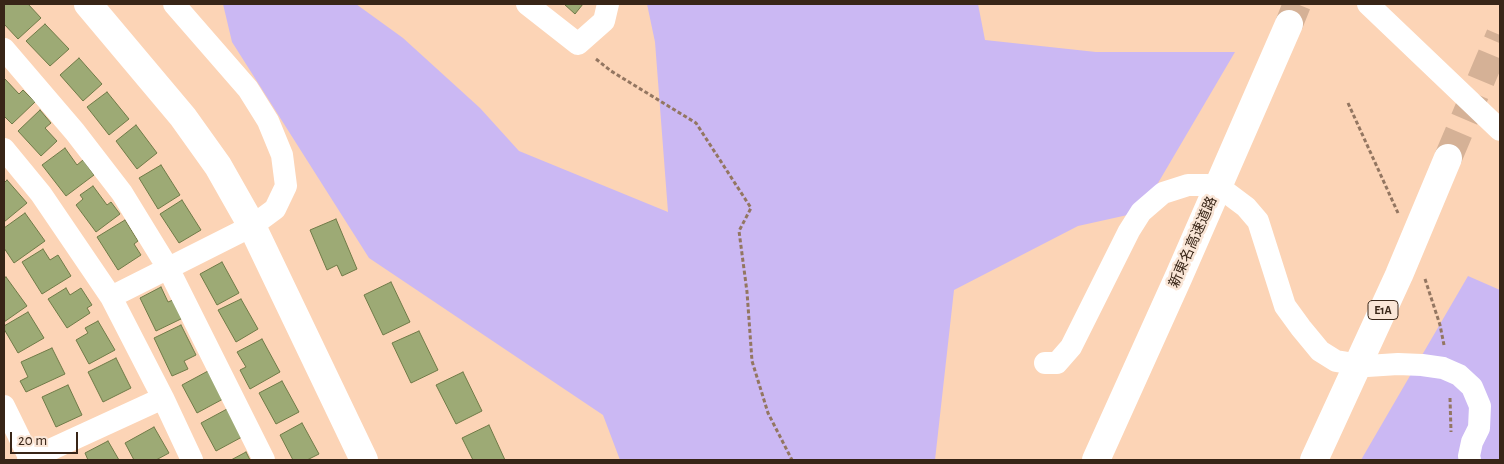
<!DOCTYPE html>
<meta charset="utf-8">
<style>
body{margin:0}
#map{position:relative;width:1504px;height:464px;overflow:hidden;background:#fcd4b6;font-family:"Alegreya Sans",sans-serif}
canvas{display:block}
.frame{position:absolute;inset:0;border:5px solid #382517;pointer-events:none}
.scale{position:absolute;left:10px;top:432px;width:68px;height:22px;box-sizing:border-box;border:2px solid #382517;border-top:0;padding-left:6px;font-size:15px;line-height:18px;white-space:nowrap;color:#382517;-webkit-text-stroke:4px #fae6d7;paint-order:stroke}
</style>
<div id="map">
<canvas width="1504" height="464"></canvas>
<div class="frame"></div>
<div class="scale">20 m</div>
</div>
<script>
const context = document.querySelector('canvas').getContext('2d');
context.lineJoin = 'round';
function paint(path, color) {
  context.fillStyle = color;
  context.fill(path, 'evenodd');
}
function poly(rows) {
  const path = new Path2D();
  for (const r of rows) {
    path.moveTo(r[0], r[1]);
    for (let i = 2; i < r.length; i += 2) path.lineTo(r[i], r[i + 1]);
  }
  return path;
}
function trace(path, color, width, dash) {
  context.strokeStyle = color;
  context.lineWidth = width;
  context.lineCap = dash ? 'butt' : 'round';
  context.setLineDash(dash || []);
  context.stroke(path);
}
function drawText(font, color, halo, rows, align = 'center') {
  context.font = font + ' "Alegreya Sans","Noto Sans JP",sans-serif';
  context.lineWidth = 5;
  context.setLineDash([]);
  context.textBaseline = 'middle';
  context.strokeStyle = halo;
  context.fillStyle = color;
  for (const [text, x, y, turn = 0] of rows) {
    context.save();
    context.translate(x, y);
    context.rotate((+turn || 0) * Math.PI / 180);
    context.textAlign = isNaN(turn) ? turn : align;
    if (halo) context.strokeText(text, 0, 0);
    context.fillText(text, 0, 0);
    context.restore();
  }
}
const green = poly([
 [223,4,356,4,403,38,480,108,519,151,668,212,655,42,647,4,978,4,985,40,1096,52,1235,52,1141,212,1078,226,954,290,935,460,620,460,603,415,369,258,232,42],
 [1468,276,1500,290,1500,460,1361,460]
]);
const building = poly([
 [5,4,28,4,41,18,18,39,4,24,4,5,5,4],
 [564,4,583,4,575,14,564,4],
 [45,24,69,49,50,66,26,41,45,24],
 [79,58,102,84,83,101,60,75,79,58],
 [4,79,5,79,19,94,23,90,35,102,12,124,4,116,4,79],
 [107,92,129,119,109,135,87,107,107,92],
 [40,110,51,123,45,128,57,141,41,156,18,131,40,110],
 [136,125,157,153,137,169,116,141,136,125],
 [65,148,77,165,83,160,94,175,66,196,42,165,65,148],
 [161,165,180,195,158,209,139,178,161,165],
 [7,180,27,203,4,222,4,183,7,180],
 [93,186,107,205,111,202,120,214,96,232,76,205,83,199,80,195,93,186],
 [182,200,201,230,179,243,160,214,182,200],
 [25,213,45,241,14,263,4,248,4,228,25,213],
 [336,219,357,269,342,276,337,265,327,270,310,230,336,219],
 [125,220,138,241,134,244,141,255,118,270,97,237,125,220],
 [43,249,50,260,58,255,71,276,42,294,22,262,43,249],
 [222,262,239,293,217,305,200,274,222,262],
 [6,277,27,306,4,322,4,278,6,277],
 [391,282,410,322,383,335,364,295,391,282],
 [161,287,168,302,173,300,183,318,156,331,140,298,161,287],
 [66,288,70,295,81,288,92,305,87,308,90,313,67,328,48,299,66,288],
 [241,299,258,329,236,342,218,310,241,299],
 [28,312,44,338,18,353,4,329,4,326,28,312],
 [98,321,115,350,89,364,76,340,88,333,85,328,98,321],
 [181,325,196,355,184,361,188,369,172,376,154,338,181,325],
 [419,331,438,370,411,383,392,343,419,331],
 [262,339,280,372,250,389,240,370,246,367,237,352,262,339],
 [52,348,65,374,26,392,20,381,28,377,21,362,52,348],
 [116,358,131,388,103,402,88,372,116,358],
 [208,371,223,399,197,413,182,385,208,371],
 [463,372,482,411,456,424,436,385,463,372],
 [282,381,299,412,276,424,259,393,282,381],
 [68,385,82,415,56,427,42,397,68,385],
 [227,409,242,437,216,451,201,423,227,409],
 [302,423,319,454,307,460,293,460,280,435,302,423],
 [489,425,505,460,473,460,462,438,489,425],
 [154,427,169,453,156,460,134,460,125,443,154,427],
 [108,441,119,460,88,460,85,453,108,441],
 [246,452,250,460,231,460,246,452]
]);
const highwayTunnel = poly([
 [1289,24,1297,4],
 [1448,158,1500,35]
]);
const path = poly([
 [596,59,611,71,696,123,751,208,739,231,747,292,752,361,768,413,792,460],
 [1348,103,1398,213],
 [1425,279,1440,325,1444,345],
 [1450,398,1451,432]
]);
const street = poly([
 [527,4,578,44,604,21,608,4],
 [1368,4,1500,130],
 [4,49,75,132,122,193,168,268,264,460],
 [4,149,41,194,111,297,163,398,192,460],
 [111,297,252,226,275,209,286,186,282,155,268,121,248,89,174,4],
 [1045,363,1057,363,1071,347,1129,231,1141,212,1163,193,1188,185,1207,185,1226,192,1246,207,1258,221,1285,306,1301,328,1320,351,1336,361,1367,366,1398,364,1422,365,1443,368,1459,375,1472,387,1480,406,1479,428,1472,442,1469,456,1470,460],
 [4,406,30,459],
 [28,460,163,398]
]);
const secondary = poly([
 [88,4,183,117,218,166,252,226,364,460]
]);
const highway = poly([
 [1096,460,1179,276,1289,24],
 [1314,460,1399,275,1448,158]
]);
const shields = [
 [1383,310,30]
];
const shieldNames = [
 ["E1A",1383,310]
];
const streetNames = [
 ["新東名高速道路",1193,242,-66]
];
paint(green, '#cbb8f3');
paint(building, '#9daa75');
trace(building, '#6f7a47', 1);
trace(highwayTunnel, '#d5b196', 28, [28, 14]);
trace(path, '#937661', 3, [4, 2.5]);
trace(street, '#fff', 22);
trace(secondary, '#fff', 28);
trace(highway, '#fff', 28);
for (const [x, y, w] of shields) {
  const box = new Path2D();
  box.roundRect(x - w / 2, y - 9.5, w, 19, 4);
  context.fillStyle = '#fae6d7';
  context.fill(box);
  trace(box, '#382517', 1);
}
drawText('bold 12px', '#382517', null, shieldNames);
drawText('14px', '#382517', '#fae6d7', streetNames);
</script>
